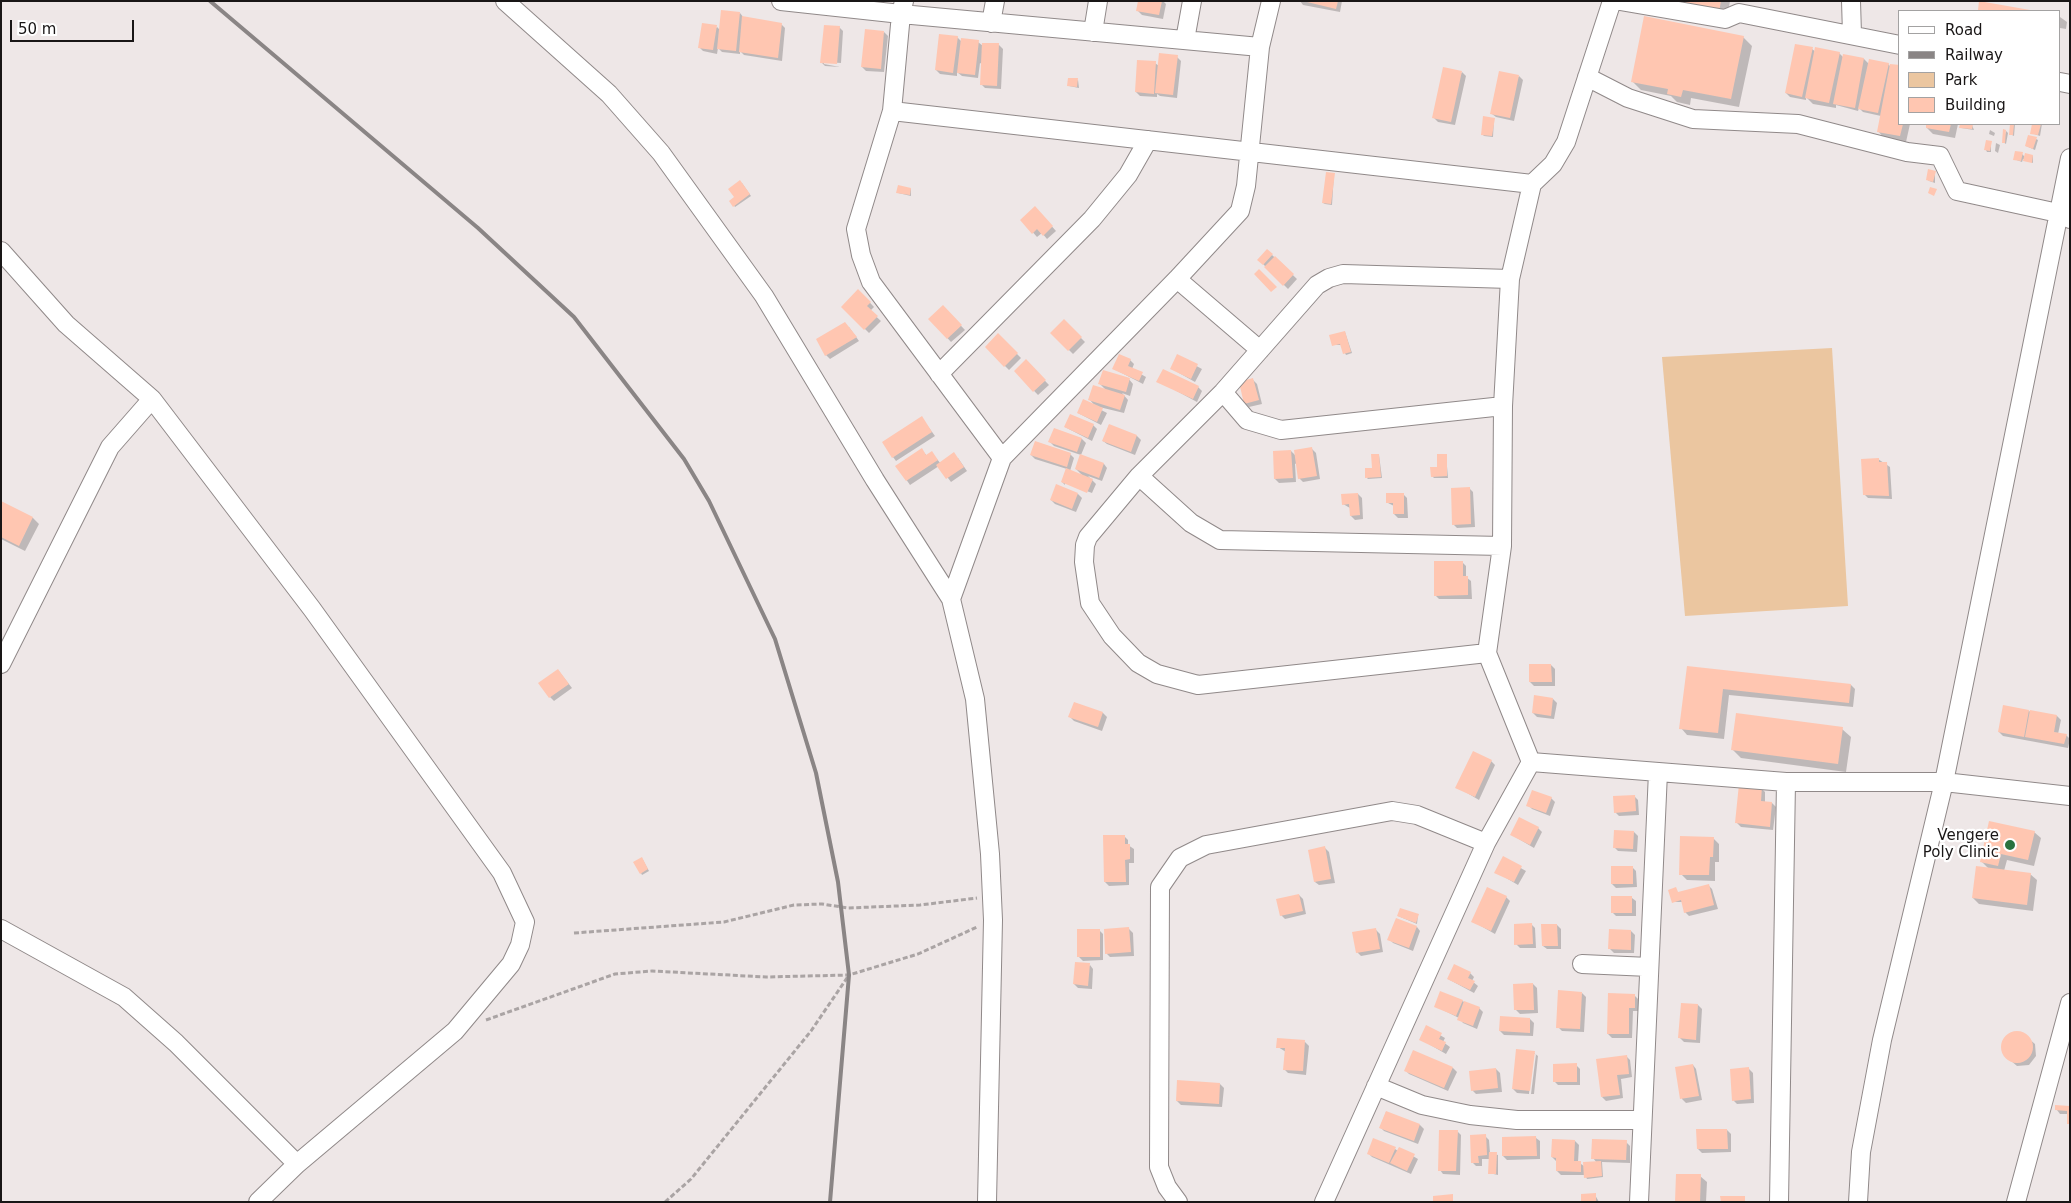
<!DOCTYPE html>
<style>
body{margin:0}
#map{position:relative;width:2071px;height:1203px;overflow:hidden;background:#eee7e7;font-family:"DejaVu Sans",sans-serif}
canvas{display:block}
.frame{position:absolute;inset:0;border:2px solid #191616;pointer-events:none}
.legend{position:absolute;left:1898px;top:10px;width:162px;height:115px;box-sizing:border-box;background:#fff;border:1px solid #a3a2a2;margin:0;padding:6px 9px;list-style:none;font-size:15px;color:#191616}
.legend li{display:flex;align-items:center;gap:10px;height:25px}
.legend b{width:25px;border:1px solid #a3a2a2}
.scale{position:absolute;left:10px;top:20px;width:124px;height:22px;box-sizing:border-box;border:2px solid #191616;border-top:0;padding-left:6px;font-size:15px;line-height:18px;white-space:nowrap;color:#191616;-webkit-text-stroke:4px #fff;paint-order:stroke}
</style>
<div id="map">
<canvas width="2071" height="1203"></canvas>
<div class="frame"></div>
<ul class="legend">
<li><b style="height:6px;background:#fff"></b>Road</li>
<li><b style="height:6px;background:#8a8585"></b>Railway</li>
<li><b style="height:14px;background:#ebc6a0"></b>Park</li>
<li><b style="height:14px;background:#ffc6b1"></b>Building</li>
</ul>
<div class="scale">50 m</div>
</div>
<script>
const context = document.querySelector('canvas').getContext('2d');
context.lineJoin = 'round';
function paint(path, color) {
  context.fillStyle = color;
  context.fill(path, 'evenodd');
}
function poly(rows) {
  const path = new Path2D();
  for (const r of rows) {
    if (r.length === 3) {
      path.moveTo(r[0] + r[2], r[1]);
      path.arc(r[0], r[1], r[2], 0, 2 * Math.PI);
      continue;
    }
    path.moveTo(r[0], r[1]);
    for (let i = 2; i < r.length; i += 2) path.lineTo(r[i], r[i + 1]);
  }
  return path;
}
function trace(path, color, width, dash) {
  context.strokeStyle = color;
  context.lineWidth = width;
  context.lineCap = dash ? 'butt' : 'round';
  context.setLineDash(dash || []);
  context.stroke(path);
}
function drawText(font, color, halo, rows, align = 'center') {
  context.font = font + ' "DejaVu Sans",sans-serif';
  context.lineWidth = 4.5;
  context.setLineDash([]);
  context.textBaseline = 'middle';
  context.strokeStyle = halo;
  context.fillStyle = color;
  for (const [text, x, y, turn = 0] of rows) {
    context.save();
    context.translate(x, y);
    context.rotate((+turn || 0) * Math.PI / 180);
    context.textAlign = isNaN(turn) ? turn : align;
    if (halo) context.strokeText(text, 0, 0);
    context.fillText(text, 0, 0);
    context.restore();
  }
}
const green = poly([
 [1832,348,1848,606,1685,616,1662,357]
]);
const shadow = poly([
 [1139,1,1163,1,1166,4,1163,19,1142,15,1138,11],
 [1300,1,1342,1,1340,12,1303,5],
 [1650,1,1730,1,1727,20],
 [1981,2,2029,11,1981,11,1979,9],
 [740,13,744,18,781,24,785,28,782,61,744,55,740,51,740,54,722,52,718,48,717,54,703,51,699,47,717,27,720,30],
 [2060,17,2067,22,2066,29,2060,28],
 [839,27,843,31,841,63,824,62,824,64,840,67,825,66,821,62],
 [884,32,888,36,884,72,866,71,862,67],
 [957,37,961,41,978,42,983,46,999,45,1003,49,1001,89,985,88,981,84,982,64,980,63,978,78,962,76,957,72,957,76,940,74,936,70],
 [1743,37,1752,46,1739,107,1691,98,1690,105,1677,102,1671,96,1641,90,1632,81],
 [1812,49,1816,52,1839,53,1843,57,1864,59,1869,64,1888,64,1890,66,1900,124,1910,124,1906,142,1884,138,1878,131,1881,116,1863,112,1859,108,1858,111,1836,105,1836,108,1813,104,1806,97,1806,100,1790,97,1786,93],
 [1177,57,1181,61,1177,98,1160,96,1157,94,1157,97,1140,96,1136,92,1155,63,1159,66],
 [1462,72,1466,76,1455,125,1438,122,1434,118],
 [1519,76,1523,80,1514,121,1496,117,1492,114],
 [1078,80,1079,88,1069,86],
 [1494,119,1493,137,1484,136,1482,134],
 [1928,124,1958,124,1955,138,1933,134,1927,128],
 [2011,124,2015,124,2014,136,2010,134],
 [2033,124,2042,124,2040,136,2031,133],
 [1972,125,1974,130,1961,128],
 [1990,130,1995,133,1994,136,1989,134],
 [2006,131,2008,133,2006,144,2003,142],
 [2036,139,2038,140,2035,150,2026,146],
 [1991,142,1991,152,1987,152,1986,150],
 [1996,143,2000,145,1998,153,1995,151],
 [2022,154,2025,157,2033,156,2033,163,2023,159,2022,162,2014,159],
 [1935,172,1935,183,1929,181,1927,179],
 [1334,174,1332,205,1325,204,1323,203],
 [742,183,751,196,735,207,731,201,736,198],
 [911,189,911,196,898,193],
 [1039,212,1056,231,1047,239,1042,233,1037,237,1022,220],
 [1272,255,1297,279,1288,289,1259,260],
 [859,291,874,307,870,311,881,321,869,333,843,307],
 [943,307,965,330,951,342,930,319],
 [1064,321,1085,342,1073,354,1052,333],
 [849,327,859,341,830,359,826,355],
 [1345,332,1352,353,1346,355,1341,345,1333,345],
 [998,335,1021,358,1009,370,986,347],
 [1178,356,1202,369,1195,382,1172,369],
 [1130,360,1134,364,1132,369,1146,377,1143,384,1114,369],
 [1026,361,1049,385,1038,395,1015,371],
 [1128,378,1133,384,1130,396,1122,393,1128,400,1124,413,1095,406,1090,400,1106,390,1100,384],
 [1253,380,1257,384,1262,404,1249,407,1245,403],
 [1158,381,1198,387,1202,391,1197,402],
 [1084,401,1107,413,1101,425,1078,413],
 [922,418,935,436,896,461,893,457],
 [1093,425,1097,429,1092,441,1065,427],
 [1109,425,1137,436,1141,440,1135,455,1107,444,1103,441],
 [1054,430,1082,439,1086,443,1081,455,1054,446,1050,442],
 [1312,449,1316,453,1320,479,1303,482,1299,478,1297,463,1295,464,1296,482,1279,483,1275,479,1291,451,1296,456],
 [922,450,927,456,932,453,941,464,958,458,967,471,951,482,939,466,910,485,897,466],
 [1070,454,1074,458,1070,471,1084,477,1076,469,1104,464,1107,468,1102,481,1088,476,1096,484,1092,493,1065,483,1065,485,1062,482,1067,469,1035,459,1031,455],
 [1379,455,1382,478,1368,479,1367,478],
 [1446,455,1448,478,1434,478,1432,476],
 [1878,459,1890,467,1892,499,1868,498,1864,494],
 [1469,488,1473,492,1475,527,1457,528,1453,524],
 [1078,494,1082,498,1076,512,1055,504,1051,500],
 [1358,494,1362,498,1363,519,1355,520,1351,516,1350,508,1343,504],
 [1403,494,1407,498,1408,518,1398,518,1394,514,1394,506,1388,503],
 [1,503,33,518,39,524,25,551,1,539],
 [1462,562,1466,566,1466,577,1471,581,1472,599,1439,599,1435,595],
 [1551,665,1555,669,1555,686,1534,686,1530,682],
 [1688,667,1851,685,1855,689,1853,707,1729,695,1724,739,1687,735,1681,728],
 [558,670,572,688,554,701,550,697],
 [1553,699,1557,703,1554,719,1537,717,1533,713],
 [2004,707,2057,716,2061,720,2058,734,2066,735,2070,739,2068,748,2003,736,1999,732],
 [1103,713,1107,717,1102,731,1074,721,1070,717],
 [1842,729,1851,737,1846,772,1741,758,1732,749],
 [1491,761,1495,765,1479,800,1457,787],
 [1761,788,1765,792,1765,803,1772,803,1776,807,1773,830,1741,827,1737,823],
 [1634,796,1638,800,1639,815,1619,816,1615,812],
 [1551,798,1555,802,1550,816,1532,809,1528,805],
 [1538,828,1542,832,1534,848,1512,835],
 [1634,832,1638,836,1637,852,1618,851,1614,847],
 [2034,832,2041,838,2034,866,2007,860,2004,871,2030,874,2037,880,2033,911,1979,904,1973,898,1989,869,1981,861],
 [1124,836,1128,840,1128,845,1134,849,1134,863,1129,863,1129,885,1109,886,1105,882],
 [1713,838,1719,844,1719,862,1715,862,1715,881,1687,880,1681,874],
 [1325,848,1329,852,1335,883,1319,885,1315,882],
 [1503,858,1526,871,1518,885,1496,872],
 [643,860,649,871,642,875,641,873],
 [1632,867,1636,871,1637,887,1616,888,1612,884],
 [1708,885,1712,889,1718,909,1689,916,1685,912,1682,902,1673,902,1676,889,1678,893],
 [1299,895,1303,899,1306,914,1285,919,1281,915],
 [1506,897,1510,901,1495,934,1472,921],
 [1632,898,1636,901,1636,916,1616,916,1612,912],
 [1418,915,1417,924,1398,916],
 [1531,924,1535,928,1536,948,1520,948,1516,944],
 [1557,925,1561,929,1561,949,1547,949,1543,946],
 [1417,927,1420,931,1413,951,1393,943,1389,939],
 [1129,929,1133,933,1134,956,1110,957,1106,953],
 [1099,930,1103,934,1103,960,1083,961,1079,957],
 [1376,930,1380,934,1383,952,1361,956,1357,952],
 [1631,931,1635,935,1634,953,1614,953,1610,949],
 [1090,965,1093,969,1092,989,1078,988,1074,984],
 [1470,973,1474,977,1472,981,1478,986,1474,993,1448,979],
 [1533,984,1537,988,1538,1013,1520,1014,1516,1010],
 [1582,993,1586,997,1584,1032,1562,1031,1558,1027],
 [1634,995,1638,999,1638,1011,1633,1011,1632,1038,1612,1038,1608,1034],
 [1462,1001,1479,1008,1483,1012,1477,1029,1463,1023,1459,1018,1435,1006],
 [1682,1005,1698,1005,1702,1009,1700,1043,1684,1042,1680,1038],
 [1530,1019,1534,1023,1533,1036,1504,1035,1500,1031],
 [1426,1027,1445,1038,1443,1042,1450,1047,1446,1054,1420,1039],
 [2021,1032,2035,1044,2036,1056,2029,1065,2017,1066,2003,1054,2002,1042,2010,1033],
 [1305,1042,1309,1046,1306,1075,1288,1073,1284,1069,1286,1052,1278,1047],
 [1517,1051,1534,1053,1538,1056,1534,1094,1531,1094,1536,1054,1533,1054,1529,1094,1517,1093,1513,1089],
 [1626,1056,1630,1060,1632,1077,1621,1079,1623,1098,1606,1101,1602,1097],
 [1576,1065,1580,1069,1580,1085,1558,1085,1554,1081],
 [1693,1065,1696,1069,1702,1100,1686,1103,1682,1099,1676,1068],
 [1453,1068,1457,1072,1448,1091,1409,1074,1405,1070],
 [1496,1069,1500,1073,1502,1092,1476,1094,1472,1090],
 [1749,1069,1753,1073,1754,1103,1737,1104,1733,1100],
 [1220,1084,1224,1088,1222,1107,1181,1105,1177,1101],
 [2070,1107,2070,1125,2068,1114,2060,1114,2057,1110],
 [1386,1112,1420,1125,1424,1129,1418,1144,1384,1131,1380,1127],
 [1727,1130,1731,1134,1731,1152,1702,1153,1698,1149],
 [1457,1131,1461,1135,1460,1175,1443,1174,1440,1170],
 [1485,1136,1489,1140,1490,1153,1498,1155,1498,1175,1489,1173,1490,1159,1482,1159,1482,1166,1476,1166,1472,1162],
 [1536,1138,1540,1141,1540,1159,1507,1160,1503,1156],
 [1575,1141,1579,1145,1578,1162,1584,1166,1597,1163,1593,1158,1626,1142,1630,1146,1630,1163,1602,1162,1603,1177,1587,1179,1585,1175,1561,1175,1557,1171,1556,1161,1552,1157],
 [1399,1148,1418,1159,1411,1174,1372,1157,1368,1153,1395,1149,1398,1151],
 [1700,1176,1707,1182,1706,1202,1676,1202],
 [1595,1195,1599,1202,1583,1202]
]);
const building = poly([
 [1138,1,1162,1,1159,15,1136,11],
 [1303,1,1338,1,1336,9],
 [1664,1,1721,1,1719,12],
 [1979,1,2030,10,2030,11,1978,10],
 [721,10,740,12,736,51,717,49],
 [742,16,782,23,778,58,739,52],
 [1644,16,1744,36,1731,99,1683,90,1681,97,1667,94,1668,89,1631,82],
 [702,23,717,25,713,50,698,48],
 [824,25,840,26,837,64,820,63],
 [865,29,884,31,881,69,861,67],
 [939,34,958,36,953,73,935,70],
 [961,38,979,40,975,75,957,73],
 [982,43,999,43,997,86,980,85],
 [1795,44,1813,47,1802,97,1785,93],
 [1815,47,1840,52,1829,103,1805,98],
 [1159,53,1178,55,1173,95,1155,93],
 [1843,54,1864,58,1855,108,1833,104],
 [1869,59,1889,63,1878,113,1858,109],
 [1137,60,1156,61,1154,94,1135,92],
 [1890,64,1900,65,1900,124,1903,124,1900,136,1877,132],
 [1443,67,1462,71,1451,122,1432,118],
 [1499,71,1519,75,1510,118,1490,114],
 [1068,78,1078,78,1077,87,1067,86],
 [1483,116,1495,118,1492,136,1481,135],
 [1926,124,1951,124,1949,132,1926,128],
 [1960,124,1973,124,1972,129,1959,128],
 [2010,124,2014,124,2013,135,2009,135],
 [2032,124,2041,124,2038,135,2030,134],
 [2003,129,2006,130,2005,143,2002,143],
 [2028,135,2037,137,2033,149,2025,146],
 [1986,140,1992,141,1990,151,1984,150],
 [2015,151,2023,152,2021,161,2013,160],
 [2025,153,2033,155,2032,163,2023,161],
 [1928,169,1936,171,1933,182,1926,180],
 [1326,172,1335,173,1331,204,1322,203],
 [740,180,750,194,733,207,729,201,734,197,728,189],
 [898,185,911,188,910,195,896,193],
 [1930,187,1937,189,1934,196,1928,193],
 [1035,206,1053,226,1043,236,1037,229,1032,234,1020,220],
 [1267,249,1273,254,1263,265,1257,260],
 [1275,256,1294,274,1283,286,1264,267],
 [1259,269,1277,287,1271,292,1254,274],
 [858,289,871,302,867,306,878,316,864,330,841,307],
 [943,305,962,325,947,339,928,319],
 [1064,319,1082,337,1068,351,1050,333],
 [845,322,857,337,825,356,816,339],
 [1345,331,1351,352,1343,354,1340,344,1332,346,1329,335],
 [998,333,1018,353,1004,367,985,347],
 [1119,354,1131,359,1128,366,1143,372,1139,381,1112,369],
 [1177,354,1198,364,1191,379,1170,369],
 [1026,359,1046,380,1033,392,1014,371],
 [1163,369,1199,386,1193,399,1156,382],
 [1103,370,1130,378,1126,392,1098,384],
 [1253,378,1259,400,1244,404,1239,382],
 [1093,385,1125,395,1120,410,1088,400],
 [1083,399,1103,408,1097,422,1077,413],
 [1070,414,1094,424,1088,438,1064,427],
 [922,416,932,432,892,458,882,442],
 [1109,424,1137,435,1131,452,1102,441],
 [1054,428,1082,438,1077,452,1048,442],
 [1035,441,1071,453,1067,467,1030,455],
 [1312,447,1317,476,1298,479,1294,450],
 [922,448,926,455,932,451,938,460,906,481,895,466],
 [1291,450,1293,478,1274,479,1273,451],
 [954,452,964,467,946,479,936,465],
 [1080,454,1104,463,1099,478,1075,469],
 [1371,454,1379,454,1381,477,1365,478,1365,468,1372,468],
 [1437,454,1447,454,1447,476,1431,477,1430,467,1437,467],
 [1879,458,1879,462,1887,462,1889,496,1863,495,1861,459],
 [1066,468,1093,479,1087,493,1061,482],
 [1056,484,1078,493,1072,509,1050,500],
 [1470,487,1471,524,1452,525,1451,488],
 [1358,493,1360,515,1350,516,1349,504,1342,505,1341,494],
 [1386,493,1404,493,1404,514,1393,514,1393,503,1386,503],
 [1,501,33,517,19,546,1,537],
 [1434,561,1463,561,1463,576,1468,576,1468,595,1434,596],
 [1529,664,1551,664,1552,682,1529,682],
 [1687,666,1851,684,1849,703,1723,689,1718,733,1679,729],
 [558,669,569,684,549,698,538,683],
 [1534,695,1553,698,1551,716,1532,713],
 [1074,702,1103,712,1098,727,1068,717],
 [2003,705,2029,710,2024,737,1998,732],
 [2030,710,2057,715,2054,732,2067,734,2064,744,2025,737],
 [1736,713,1843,727,1838,764,1731,750],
 [1473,751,1492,760,1475,797,1455,788],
 [1739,784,1762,786,1761,801,1772,802,1770,827,1735,823],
 [1532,790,1552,797,1546,813,1526,806],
 [1635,795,1636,811,1614,813,1613,796],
 [1519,817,1539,827,1530,845,1510,835],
 [1989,821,2035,831,2028,860,2001,854,1998,866,1980,862],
 [1614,830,1634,831,1633,849,1613,848],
 [1103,835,1125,835,1125,844,1130,844,1130,859,1125,860,1126,882,1104,882],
 [1680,836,1714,837,1713,857,1710,857,1709,875,1679,875],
 [1325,846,1331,879,1314,882,1308,850],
 [1503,856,1522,866,1514,882,1494,873],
 [642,857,648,869,640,874,633,862],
 [1611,866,1633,866,1633,884,1611,884],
 [1976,866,2031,873,2027,905,1972,898],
 [1709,884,1714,905,1684,913,1681,900,1672,903,1668,890,1676,887,1678,892],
 [1487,887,1507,896,1491,931,1471,922],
 [1299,894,1303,911,1280,916,1276,899],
 [1611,896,1632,896,1632,913,1611,913],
 [1400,908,1419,914,1416,923,1397,916],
 [1396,918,1417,926,1409,948,1387,940],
 [1532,923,1533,944,1514,945,1514,924],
 [1541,924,1557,924,1558,946,1542,946],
 [1129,927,1131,952,1105,954,1104,929],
 [1376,928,1380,949,1356,953,1352,932],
 [1077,929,1100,929,1100,957,1077,957],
 [1609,929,1631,930,1631,950,1608,949],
 [1075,962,1090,963,1088,986,1073,984],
 [1454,964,1471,972,1468,978,1475,981,1470,990,1447,979],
 [1533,983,1534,1010,1514,1010,1513,984],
 [1558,990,1582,992,1580,1029,1556,1028],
 [1440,991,1463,1000,1456,1016,1434,1007],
 [1608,993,1635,994,1635,1008,1629,1008,1629,1034,1607,1034],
 [1464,1001,1480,1007,1473,1026,1457,1020],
 [1681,1003,1698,1004,1696,1040,1678,1038],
 [1500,1016,1530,1018,1530,1033,1499,1031],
 [1426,1025,1442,1033,1439,1039,1446,1042,1442,1051,1419,1040],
 [2017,1047,16],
 [1277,1038,1305,1040,1303,1071,1283,1070,1285,1048,1276,1048],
 [1516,1049,1535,1051,1530,1091,1512,1089],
 [1413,1050,1453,1067,1444,1088,1404,1071],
 [1627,1055,1629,1074,1617,1075,1620,1095,1601,1097,1596,1059],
 [1577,1063,1577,1082,1553,1082,1553,1064],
 [1693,1064,1699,1096,1680,1099,1675,1067],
 [1749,1067,1751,1099,1732,1101,1730,1069],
 [1496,1068,1498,1088,1471,1091,1469,1071],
 [1177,1080,1220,1083,1219,1104,1176,1101],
 [2055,1105,2070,1106,2070,1124,2067,1124,2067,1111,2055,1110],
 [1386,1111,1420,1124,1414,1141,1379,1128],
 [1696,1129,1727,1129,1728,1149,1697,1149],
 [1439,1130,1458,1130,1456,1171,1438,1171],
 [1486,1134,1487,1155,1478,1156,1479,1163,1471,1163,1470,1135],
 [1536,1136,1537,1156,1502,1156,1502,1137],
 [1373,1138,1396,1147,1389,1163,1367,1154],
 [1552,1139,1575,1140,1574,1161,1581,1161,1581,1172,1556,1171,1556,1158,1551,1157],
 [1592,1139,1627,1140,1626,1160,1591,1159],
 [1399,1147,1415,1154,1407,1171,1390,1163],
 [1489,1152,1497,1152,1496,1174,1488,1174],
 [1601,1161,1602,1176,1584,1178,1583,1162],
 [1676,1174,1701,1174,1700,1202,1675,1202],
 [1596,1193,1596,1202,1581,1202,1581,1194],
 [1453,1194,1453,1202,1433,1202,1433,1196],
 [1720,1196,1745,1196,1745,1202,1721,1202]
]);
const path = poly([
 [574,933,724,922,794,905,822,904,848,908,920,905,977,898],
 [486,1020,615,974,652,971,766,977,849,975,918,954,977,927],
 [665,1202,691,1179,811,1031,849,975]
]);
const minor = poly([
 [505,1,609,94,661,153,764,296,875,480,951,599,975,699,990,854,993,920,987,1202],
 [781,1,901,14,904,1],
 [1620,1,1725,19,1739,13,1900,45],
 [1851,1,1852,34],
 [901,14,1260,47,1246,186,1240,211,1177,279,1002,458,871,282,861,255,856,229,892,111,901,14],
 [991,23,995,1],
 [1093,32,1098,1],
 [1185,40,1192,1],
 [1260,47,1271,1],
 [1587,77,1628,98,1693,119,1798,124,1907,152,1940,156,1957,191,2058,213,2070,219],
 [2060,82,2070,84],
 [892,111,1532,184,1553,164,1566,142,1612,1],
 [1532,184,1510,279,1503,406,1502,546,1487,653,1531,762,1786,782,1944,782,2070,796],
 [1,251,66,324,152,399,312,609,502,873,525,922,520,945,511,964,455,1031,297,1164,258,1202],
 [1177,279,1260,350],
 [939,374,1092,219,1128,175,1148,140],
 [1223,392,1247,420,1281,430,1503,406],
 [1139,476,1191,523,1220,540,1502,546],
 [951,599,1002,458],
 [1487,653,1198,685,1157,674,1138,663,1112,636,1090,603,1084,562,1085,545,1088,537,1139,476,1223,392,1317,285,1329,278,1343,274,1510,279],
 [1,664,110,447,152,399],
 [1,929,124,997,176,1043,297,1164],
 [1582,964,1649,967],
 [1376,1086,1422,1105,1470,1115,1517,1120,1642,1120],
 [1178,1202,1167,1187,1159,1167,1160,887,1180,858,1206,845,1392,811,1417,815,1486,843],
 [1324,1202,1486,843,1531,762],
 [1639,1202,1658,772],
 [1779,1202,1786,782],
 [1858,1202,1861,1152,1882,1040,1944,782,2070,158],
 [2016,1202,2070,1003]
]);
const rail = poly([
 [210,1,478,228,574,317,684,459,709,501,775,639,816,773,838,882,849,975,830,1202]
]);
const markers = [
 [2010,845,6,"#2a723f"]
];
const poiNames = [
 ["Vengere",1999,836],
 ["Poly Clinic",1999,853]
];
paint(green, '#ebc6a0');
paint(shadow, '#0003');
paint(building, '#ffc6b1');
trace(minor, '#908989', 20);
trace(path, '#aaa4a4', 3, [5, 2.5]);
trace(minor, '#fff', 18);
trace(rail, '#8a8585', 4);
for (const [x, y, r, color] of markers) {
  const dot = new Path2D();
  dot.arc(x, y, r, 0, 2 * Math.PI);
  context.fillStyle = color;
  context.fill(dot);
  trace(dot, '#fff', 2);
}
drawText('15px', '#191616', '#fff', poiNames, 'right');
</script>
